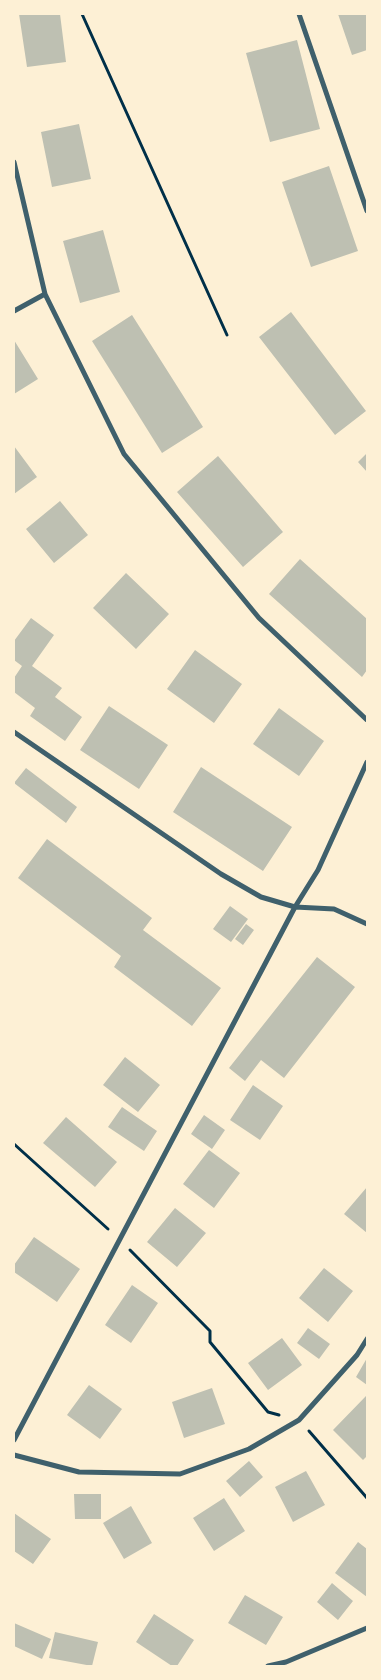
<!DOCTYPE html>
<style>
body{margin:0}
#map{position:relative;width:381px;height:1680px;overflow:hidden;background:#fdf0d5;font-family:"Roboto Serif",serif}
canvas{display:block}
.frame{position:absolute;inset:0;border:15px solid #fdf0d5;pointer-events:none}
</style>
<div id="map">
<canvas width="381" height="1680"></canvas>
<div class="frame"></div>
</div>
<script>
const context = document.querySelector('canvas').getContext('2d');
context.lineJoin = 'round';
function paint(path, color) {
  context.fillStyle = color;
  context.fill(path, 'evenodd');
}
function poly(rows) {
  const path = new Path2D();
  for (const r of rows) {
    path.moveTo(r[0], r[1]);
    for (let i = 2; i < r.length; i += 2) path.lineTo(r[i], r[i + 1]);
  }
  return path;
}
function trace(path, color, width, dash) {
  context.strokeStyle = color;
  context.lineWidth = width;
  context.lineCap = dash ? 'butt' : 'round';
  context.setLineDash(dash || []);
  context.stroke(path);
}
const building = poly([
 [19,14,60,14,66,62,27,67],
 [338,14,367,14,367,50,352,55],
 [297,40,320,129,270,142,246,53],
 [79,124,91,179,52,187,41,132],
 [329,166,358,251,311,267,282,182],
 [103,230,120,292,80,303,63,241],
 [291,312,366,411,335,435,259,337],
 [132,315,203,427,162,453,92,341],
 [14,340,38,379,14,394],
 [14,446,37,477,14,494],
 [367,453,367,472,358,462],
 [218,456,283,532,243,567,177,492],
 [60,501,88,535,54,563,26,529],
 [300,559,367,619,367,670,362,677,269,594],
 [126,573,169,614,136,649,93,608],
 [31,618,54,635,32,666,62,688,55,697,82,717,65,741,30,716,35,708,14,692,14,678,22,666,14,660,14,641],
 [195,650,242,684,214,723,167,689],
 [109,706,168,745,139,789,80,750],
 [279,708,324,741,299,776,253,744],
 [201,767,292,827,263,871,173,812],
 [26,768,77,807,66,823,14,783],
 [47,839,152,918,143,930,221,988,192,1026,114,967,121,956,18,878],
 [230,906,248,919,231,942,213,929],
 [246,924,254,930,243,945,235,939],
 [317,957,355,987,284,1078,261,1060,245,1081,229,1068],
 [125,1057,160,1085,138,1112,103,1085],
 [253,1085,283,1106,260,1140,230,1120],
 [122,1107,157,1131,144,1151,108,1127],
 [204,1115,225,1130,212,1149,191,1134],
 [66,1117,117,1162,95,1187,43,1143],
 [209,1150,240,1173,214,1208,183,1184],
 [367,1187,367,1233,344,1214],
 [175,1208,206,1233,177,1267,147,1242],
 [34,1237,80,1269,57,1302,14,1272,14,1265],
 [324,1268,353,1291,328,1322,299,1298],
 [132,1285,158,1303,131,1343,105,1325],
 [308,1328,330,1344,319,1359,297,1343],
 [282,1338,302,1365,268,1390,248,1363],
 [367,1358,367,1385,356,1377],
 [89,1385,122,1409,100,1439,67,1415],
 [212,1388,225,1424,184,1438,172,1402],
 [366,1396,367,1456,363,1460,333,1430],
 [249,1461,263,1477,240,1497,226,1481],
 [306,1471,325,1505,293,1522,275,1487],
 [74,1494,101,1494,101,1519,75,1519],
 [224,1498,245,1531,214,1551,193,1518],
 [131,1506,152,1543,124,1559,103,1523],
 [14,1513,51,1539,33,1564,14,1551],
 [358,1542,367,1549,367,1597,335,1573],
 [332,1583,353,1601,338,1620,317,1602],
 [245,1595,283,1617,266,1645,228,1623],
 [154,1614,194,1640,177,1666,172,1666,136,1642],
 [14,1623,51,1639,42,1659,14,1646],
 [55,1632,98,1642,92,1666,49,1658]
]);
const path = poly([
 [82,14,227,335],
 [14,1144,108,1229],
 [130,1250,210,1331,210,1342,268,1412,279,1415],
 [309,1431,367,1498]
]);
const minor = poly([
 [299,14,367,211],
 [14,162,45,294,124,454,259,618,367,720],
 [14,311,45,294],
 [14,732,221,874,261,897,295,907,334,909,367,924],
 [14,1440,295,907,318,870,367,762],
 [14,1455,79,1472,180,1474,249,1449,299,1420,357,1355,367,1339],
 [268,1666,286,1662,367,1628]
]);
paint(building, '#bec0b2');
trace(path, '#003049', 3);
trace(minor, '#3f606c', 5);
</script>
